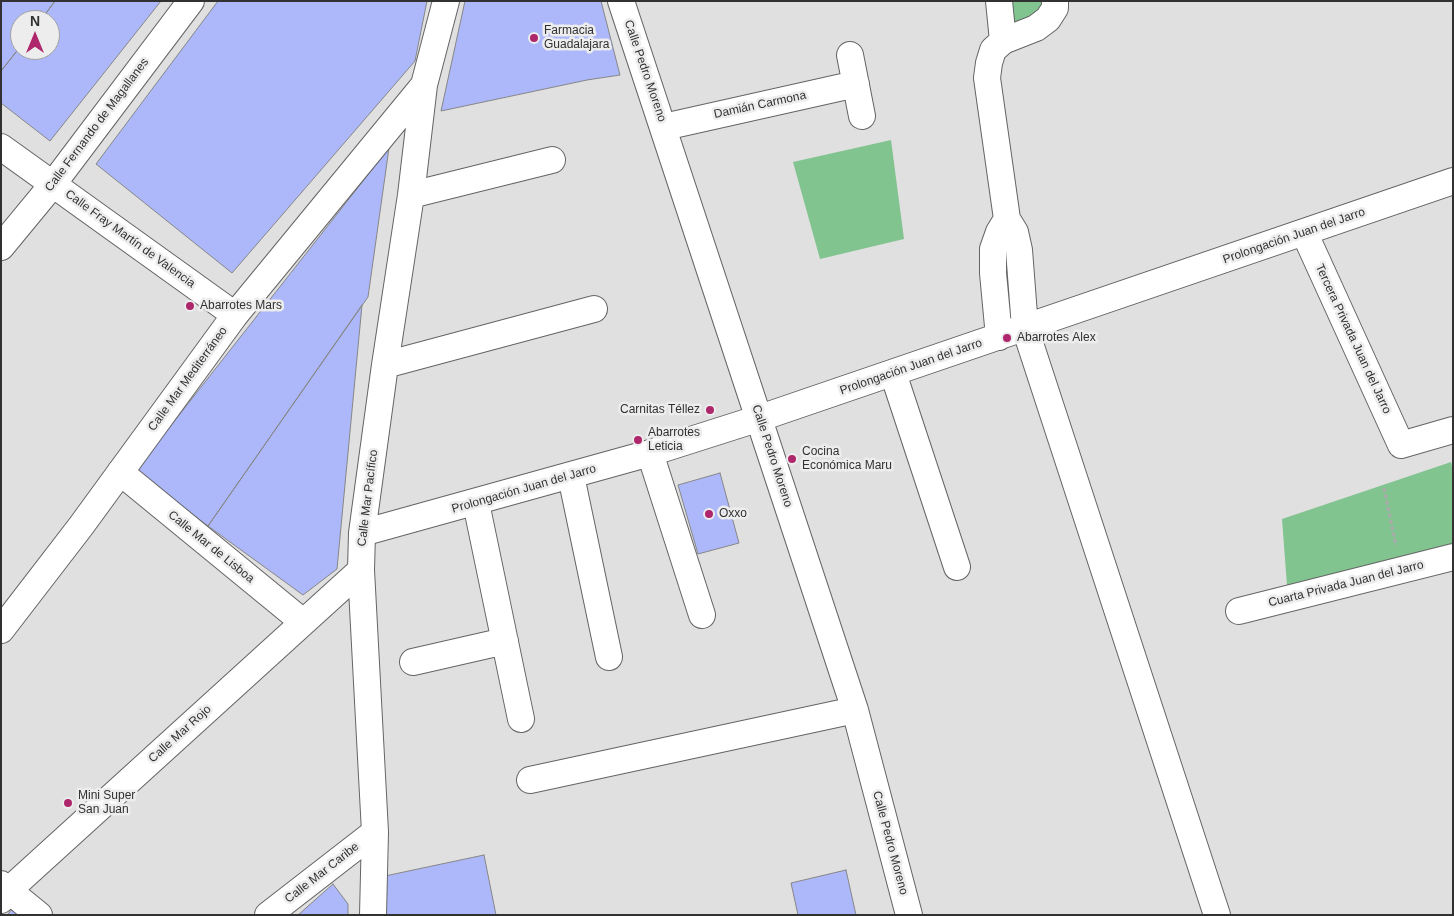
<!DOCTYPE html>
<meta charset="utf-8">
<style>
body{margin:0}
#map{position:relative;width:1454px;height:916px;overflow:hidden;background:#e0e0e1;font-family:Arial,sans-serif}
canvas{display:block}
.frame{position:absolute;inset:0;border:2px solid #313132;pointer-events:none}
.north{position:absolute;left:10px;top:10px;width:50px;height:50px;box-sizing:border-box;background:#ededee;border:1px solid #a2a2a3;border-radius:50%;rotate:0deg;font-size:14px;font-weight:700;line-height:20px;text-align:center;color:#313132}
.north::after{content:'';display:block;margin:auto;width:18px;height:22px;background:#ae276c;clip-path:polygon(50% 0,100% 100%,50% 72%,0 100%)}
</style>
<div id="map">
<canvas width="1454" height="916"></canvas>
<div class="frame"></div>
<div class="north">N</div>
</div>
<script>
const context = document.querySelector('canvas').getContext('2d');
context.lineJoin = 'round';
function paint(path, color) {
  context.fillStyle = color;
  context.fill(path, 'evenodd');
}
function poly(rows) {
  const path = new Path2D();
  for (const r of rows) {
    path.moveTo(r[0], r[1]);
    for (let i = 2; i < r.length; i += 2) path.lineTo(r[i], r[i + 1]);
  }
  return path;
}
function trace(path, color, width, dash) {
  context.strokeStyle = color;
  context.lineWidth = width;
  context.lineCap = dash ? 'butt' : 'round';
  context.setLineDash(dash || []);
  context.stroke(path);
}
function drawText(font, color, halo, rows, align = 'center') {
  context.font = font + ' Arial,sans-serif';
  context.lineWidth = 5;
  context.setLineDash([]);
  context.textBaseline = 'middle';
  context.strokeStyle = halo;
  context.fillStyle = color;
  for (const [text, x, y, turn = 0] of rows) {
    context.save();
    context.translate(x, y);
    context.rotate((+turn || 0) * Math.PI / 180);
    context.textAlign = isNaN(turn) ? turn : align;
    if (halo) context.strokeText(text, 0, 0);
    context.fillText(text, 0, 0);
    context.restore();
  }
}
const green = poly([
 [1007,1,1047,1,1047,6,1010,30],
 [891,140,904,239,820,259,793,162],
 [1451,462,1453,471,1453,557,1288,599,1282,519]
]);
const building = poly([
 [1,1,55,1,41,20,20,20,20,47,1,71,1,1],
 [55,1,161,1,50,141,1,103,1,71,20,47,20,50,50,50,50,20,41,20,55,1],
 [218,1,427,1,415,61,232,273,96,164,218,1],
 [465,1,601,1,620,75,587,80,441,111,465,1],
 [389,148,368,297,208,526,135,471,389,148],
 [362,305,337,569,303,595,208,526,362,305],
 [720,473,739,543,698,554,678,485,720,473],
 [484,855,496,915,384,915,385,876,484,855],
 [846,870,856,915,798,915,791,883,846,870],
 [333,884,348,904,348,915,298,915,333,884],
 [13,908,20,915,7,915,13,908]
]);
const path = poly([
 [1384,488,1396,546]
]);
const minor = poly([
 [621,1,855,710,909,915],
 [999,1,1003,41],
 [1055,1,1055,8,1048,19,1036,28,1003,41,993,50,989,63,987,78,1007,219,1015,232,1019,250,1025,328,1217,915],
 [850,55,862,116],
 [664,127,856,84],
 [1,147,235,315],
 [411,195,552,160],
 [1304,232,1401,445,1453,430],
 [1,247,53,184,191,1],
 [999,337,993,273,993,249,999,232,1007,219],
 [385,365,594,309],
 [893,373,957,567],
 [650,453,702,615],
 [120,472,303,622],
 [571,476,609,657],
 [476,503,521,719],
 [362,533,650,453,760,418,1453,181],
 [1239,611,1453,557],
 [1,630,81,526,235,315,424,85,446,1],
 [413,662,505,641],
 [530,780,855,710],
 [1,884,39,915],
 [1,900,10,889,361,570],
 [268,915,375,832],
 [373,915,375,832,361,570,362,533,385,365,411,195,424,85]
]);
const markers = [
 [534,38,5,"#ae276c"],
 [190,306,5,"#ae276c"],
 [1007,338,5,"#ae276c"],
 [710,410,5,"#ae276c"],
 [638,440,5,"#ae276c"],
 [792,459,5,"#ae276c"],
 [709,514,5,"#ae276c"],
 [68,803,5,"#ae276c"]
];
const poiNames = [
 ["Farmacia",544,31],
 ["Guadalajara",544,45],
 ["Abarrotes Mars",200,306],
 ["Abarrotes Alex",1017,338],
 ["Carnitas Téllez",700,410,"right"],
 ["Abarrotes",648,433],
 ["Leticia",648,447],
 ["Cocina",802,452],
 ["Económica Maru",802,466],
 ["Oxxo",719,514],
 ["Mini Super",78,796],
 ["San Juan",78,810]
];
const streetNames = [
 ["Calle Pedro Moreno",645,71,71],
 ["Damián Carmona",760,105,-12],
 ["Calle Fernando de Magallanes",97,125,-53],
 ["Prolongación Juan del Jarro",1294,236,-19],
 ["Calle Fray Martín de Valencia",130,239,36],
 ["Tercera Privada Juan del Jarro",1353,339,65],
 ["Prolongación Juan del Jarro",911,367,-19],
 ["Calle Mar Mediterráneo",188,379,-54],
 ["Calle Pedro Moreno",772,456,72],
 ["Prolongación Juan del Jarro",524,489,-16],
 ["Calle Mar Pacífico",368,498,-83],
 ["Calle Mar de Lisboa",211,547,39],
 ["Cuarta Privada Juan del Jarro",1346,584,-14],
 ["Calle Mar Rojo",180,734,-42],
 ["Calle Pedro Moreno",890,843,75],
 ["Calle Mar Caribe",322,873,-38]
];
paint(green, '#82c48f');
paint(building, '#acb8f9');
trace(building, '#868687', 1);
trace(minor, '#646465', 28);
trace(path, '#ababac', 3, [4, 2.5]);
trace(minor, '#fff', 26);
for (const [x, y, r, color] of markers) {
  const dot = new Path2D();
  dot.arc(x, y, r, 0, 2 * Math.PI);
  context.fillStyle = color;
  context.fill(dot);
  trace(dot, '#ededee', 2);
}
drawText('12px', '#313132', '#ededee', poiNames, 'left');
drawText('12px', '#313132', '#ededee', streetNames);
</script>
